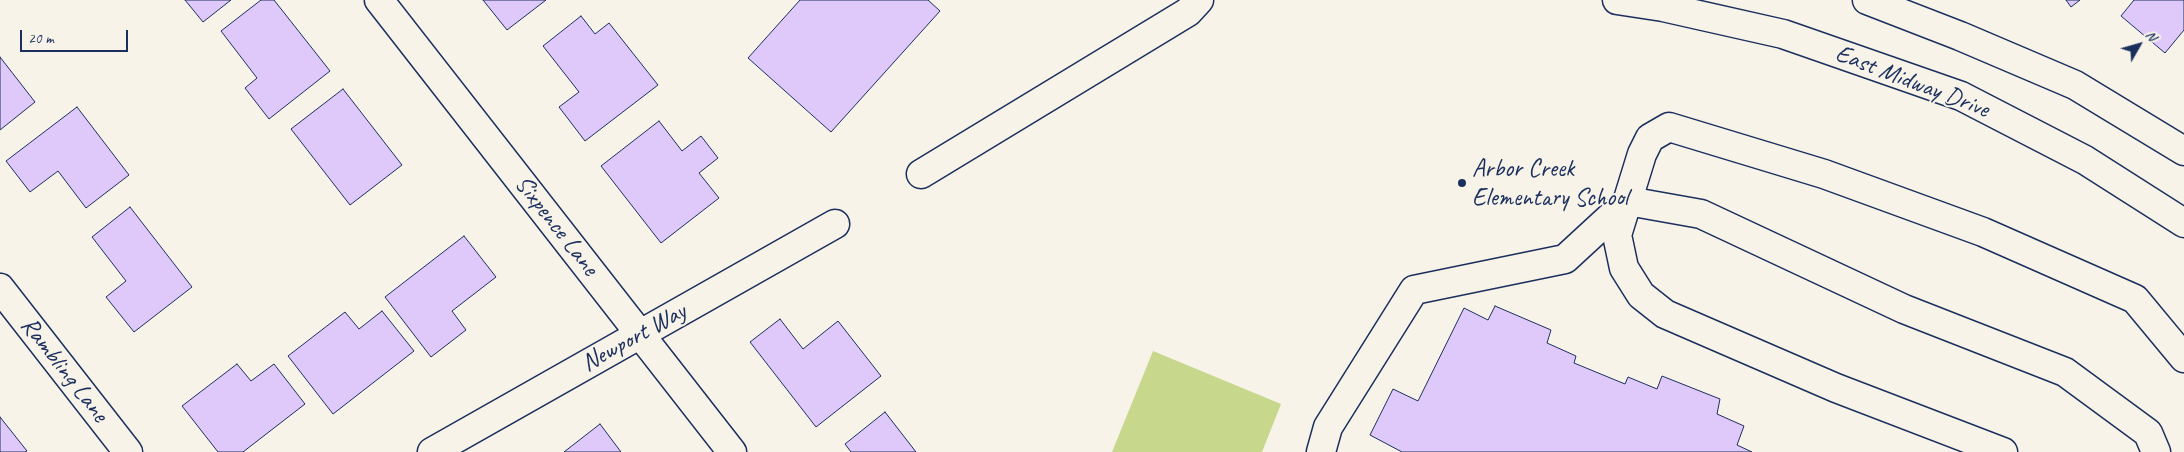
<!DOCTYPE html>
<style>
body{margin:0}
#map{position:relative;width:2184px;height:452px;overflow:hidden;background:#f7f3e8;font-family:Caveat,sans-serif}
canvas{display:block}
.north{position:absolute;left:2114px;top:20px;width:50px;height:50px;-webkit-text-stroke:4px #f7f3e8;paint-order:stroke;rotate:52deg;font-size:14px;font-weight:700;line-height:20px;text-align:center;color:#1b2f5e}
.north::after{content:'';display:block;margin:auto;width:18px;height:22px;background:#1b2f5e;clip-path:polygon(50% 0,100% 100%,50% 72%,0 100%)}
.scale{position:absolute;left:20px;top:30px;width:108px;height:22px;box-sizing:border-box;border:2px solid #1b2f5e;border-top:0;padding-left:6px;font-size:15px;line-height:18px;white-space:nowrap;color:#1b2f5e;-webkit-text-stroke:4px #f7f3e8;paint-order:stroke}
</style>
<div id="map">
<canvas width="2184" height="452"></canvas>
<div class="north">N</div>
<div class="scale">20 m</div>
</div>
<script>
const context = document.querySelector('canvas').getContext('2d');
context.lineJoin = 'round';
function paint(path, color) {
  context.fillStyle = color;
  context.fill(path, 'evenodd');
}
function poly(rows) {
  const path = new Path2D();
  for (const r of rows) {
    path.moveTo(r[0], r[1]);
    for (let i = 2; i < r.length; i += 2) path.lineTo(r[i], r[i + 1]);
  }
  return path;
}
function trace(path, color, width, dash) {
  context.strokeStyle = color;
  context.lineWidth = width;
  context.lineCap = dash ? 'butt' : 'round';
  context.setLineDash(dash || []);
  context.stroke(path);
}
function drawText(font, color, halo, rows, align = 'center') {
  context.font = font + ' Caveat,sans-serif';
  context.lineWidth = 4;
  context.setLineDash([]);
  context.textBaseline = 'middle';
  context.strokeStyle = halo;
  context.fillStyle = color;
  for (const [text, x, y, turn = 0] of rows) {
    context.save();
    context.translate(x, y);
    context.rotate((+turn || 0) * Math.PI / 180);
    context.textAlign = isNaN(turn) ? turn : align;
    if (halo) context.strokeText(text, 0, 0);
    context.fillText(text, 0, 0);
    context.restore();
  }
}
const green = poly([
 [1153,351,1281,404,1262,452,1112,452]
]);
const building = poly([
 [185,0,231,0,203,22,185,0],
 [261,0,274,0,330,71,269,119,245,88,257,78,221,31,261,0],
 [483,0,546,0,507,30,483,0],
 [800,0,928,0,940,11,831,132,748,58,800,0],
 [2066,0,2080,0,2071,7,2066,0],
 [2134,0,2184,0,2184,30,2165,53,2121,16,2134,0],
 [581,16,595,34,609,23,658,85,585,141,559,107,579,92,543,46,581,16],
 [0,57,35,102,0,130,0,57],
 [343,89,402,165,350,205,291,129,343,89],
 [77,107,129,175,86,208,58,171,30,192,6,161,77,107],
 [659,121,682,151,701,136,718,158,699,173,719,198,661,243,601,166,659,121],
 [130,207,192,287,134,332,106,297,126,281,92,237,130,207],
 [464,236,496,277,452,311,466,330,431,357,385,297,464,236],
 [1495,306,1551,330,1547,343,1576,356,1574,363,1625,384,1628,377,1657,389,1662,376,1720,399,1717,414,1744,426,1737,445,1752,452,1402,452,1370,435,1393,389,1418,401,1464,308,1488,320,1495,306],
 [382,311,414,351,333,414,288,356,345,312,359,329,382,311],
 [780,319,803,349,838,321,881,376,816,427,750,342,780,319],
 [237,364,251,381,274,364,305,404,243,452,218,452,182,406,237,364],
 [885,412,916,452,851,452,845,444,885,412],
 [0,417,27,451,25,452,0,452,0,417],
 [600,424,621,452,564,452,600,424]
]);
const minor = poly([
 [379,0,732,452],
 [921,174,1188,12,1199,0],
 [0,288,128,452],
 [432,452,835,224],
 [1321,452,1328,427,1414,290,1565,259,1628,201,1701,214,1904,309,2065,372,2148,433,2156,452],
 [2003,452,1836,388,1665,314,1641,295,1624,268,1617,235,1642,154,1650,138,1669,127,1824,174,1983,232,2135,299,2184,358]
]);
const major = poly([
 [1617,0,1663,7,1783,34,1961,96,2085,160,2184,223],
 [1867,0,1960,36,2075,85,2184,151]
]);
const markers = [
 [1462,183,5,"#1b2f5e"]
];
const streetNames = [
 ["East Midway Drive",1912,82,21],
 ["Sixpence Lane",556,226,52],
 ["Newport Way",634,338,-29],
 ["Rambling Lane",64,370,52]
];
const poiNames = [
 ["Arbor Creek",1472,169],
 ["Elementary School",1472,198]
];
paint(green, '#c7d78b');
paint(building, '#dec9fa');
trace(building, '#1b2f5e', 1);
trace(minor, '#1b2f5e', 31);
trace(major, '#1b2f5e', 31);
trace(minor, '#f7f3e8', 28);
trace(major, '#f7f3e8', 28);
for (const [x, y, r, color] of markers) {
  const dot = new Path2D();
  dot.arc(x, y, r, 0, 2 * Math.PI);
  context.fillStyle = color;
  context.fill(dot);
  trace(dot, '#f7f3e8', 2);
}
drawText('25px', '#1b2f5e', '#f7f3e8', streetNames);
drawText('25px', '#1b2f5e', '#f7f3e8', poiNames, 'left');
</script>
